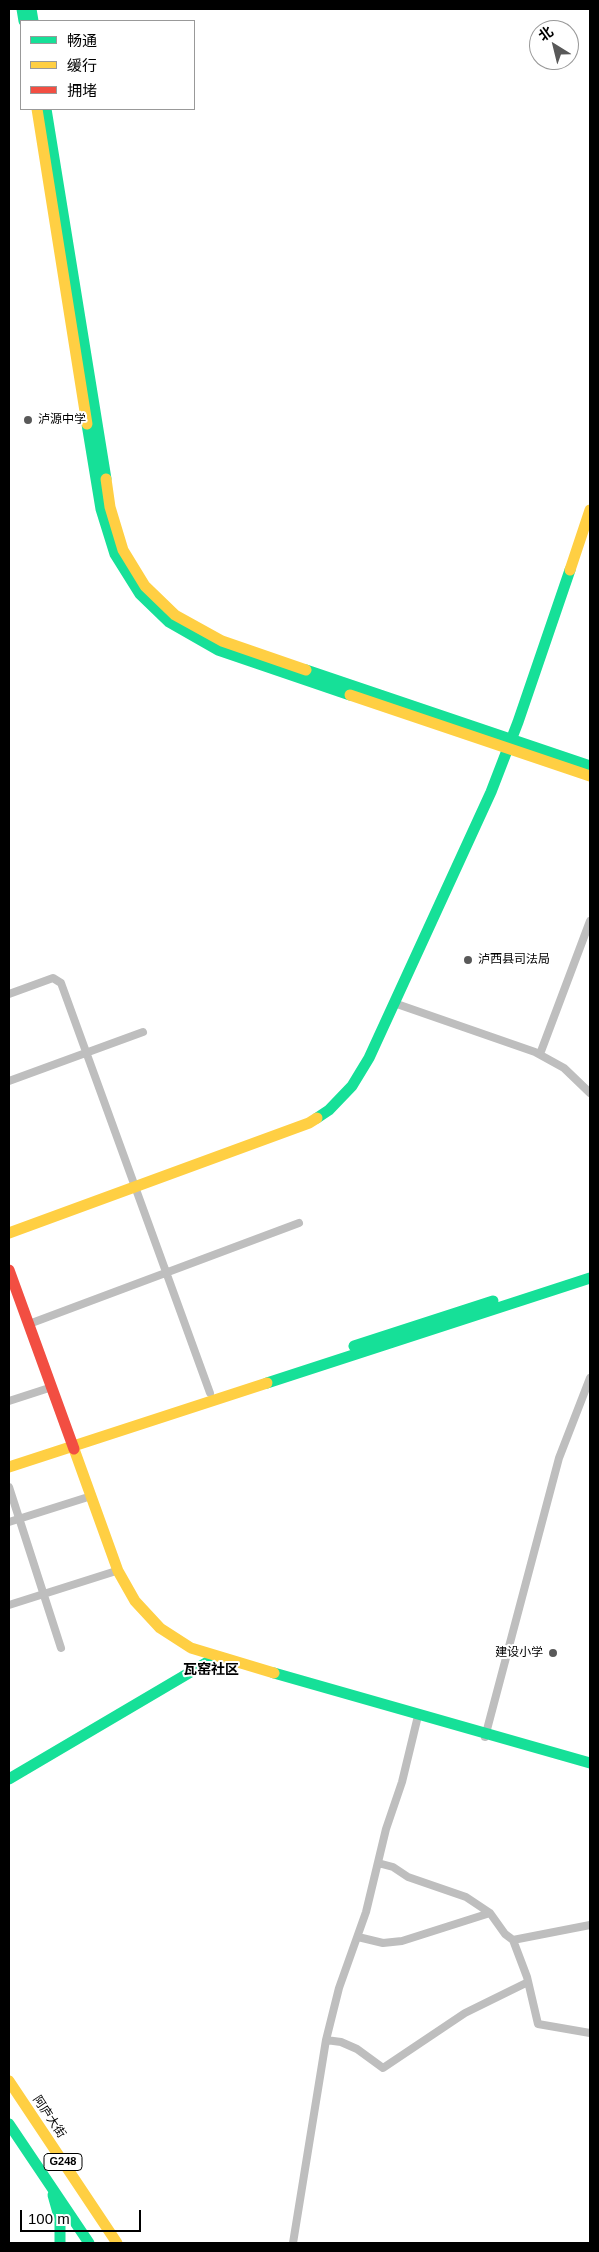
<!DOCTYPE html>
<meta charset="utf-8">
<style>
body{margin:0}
#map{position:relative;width:599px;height:2252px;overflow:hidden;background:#fff;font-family:Arial,"Noto Sans SC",sans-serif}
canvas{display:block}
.frame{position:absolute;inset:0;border:10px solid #000;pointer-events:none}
.legend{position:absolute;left:20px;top:20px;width:175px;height:90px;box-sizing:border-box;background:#fff;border:1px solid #999;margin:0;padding:6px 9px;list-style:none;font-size:15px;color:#000}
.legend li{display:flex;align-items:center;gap:10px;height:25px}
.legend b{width:25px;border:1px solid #999}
.north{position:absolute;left:529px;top:20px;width:50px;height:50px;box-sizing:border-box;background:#fff;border:1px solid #999;border-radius:50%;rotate:324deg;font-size:14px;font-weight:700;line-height:20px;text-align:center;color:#000}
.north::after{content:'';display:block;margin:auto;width:18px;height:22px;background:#595959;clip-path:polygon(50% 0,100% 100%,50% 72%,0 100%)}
.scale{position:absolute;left:20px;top:2210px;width:121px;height:22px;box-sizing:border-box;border:2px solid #000;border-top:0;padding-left:6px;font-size:15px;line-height:18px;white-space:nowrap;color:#000;-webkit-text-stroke:4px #fff;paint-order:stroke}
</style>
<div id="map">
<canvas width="599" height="2252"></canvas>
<div class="frame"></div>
<ul class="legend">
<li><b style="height:6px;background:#16e098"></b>畅通</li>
<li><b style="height:6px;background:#ffcf43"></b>缓行</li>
<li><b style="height:6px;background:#f24e42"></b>拥堵</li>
</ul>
<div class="north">北</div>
<div class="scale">100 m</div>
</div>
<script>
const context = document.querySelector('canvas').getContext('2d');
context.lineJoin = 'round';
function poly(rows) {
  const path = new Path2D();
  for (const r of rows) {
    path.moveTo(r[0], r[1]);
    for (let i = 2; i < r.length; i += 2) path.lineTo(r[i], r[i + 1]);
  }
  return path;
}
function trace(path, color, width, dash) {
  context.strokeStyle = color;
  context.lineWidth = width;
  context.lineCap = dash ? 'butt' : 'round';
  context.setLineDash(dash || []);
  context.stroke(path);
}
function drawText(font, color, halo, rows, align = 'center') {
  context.font = font + ' Arial,"Noto Sans SC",sans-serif';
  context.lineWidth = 4;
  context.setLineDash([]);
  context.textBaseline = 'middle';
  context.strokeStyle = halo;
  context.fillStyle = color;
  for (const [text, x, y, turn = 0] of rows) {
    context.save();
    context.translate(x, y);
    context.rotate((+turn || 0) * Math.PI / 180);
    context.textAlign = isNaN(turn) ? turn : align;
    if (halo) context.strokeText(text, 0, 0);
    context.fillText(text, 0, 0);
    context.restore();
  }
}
const street = poly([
 [9,994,53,978,61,983,210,1393],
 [394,1003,535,1052,564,1068,590,1093],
 [540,1054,590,921],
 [9,1081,143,1032],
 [29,1324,299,1223],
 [9,1401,46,1389],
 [9,1487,61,1648],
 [9,1522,85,1498],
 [9,1605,113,1572],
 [485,1737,559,1458,590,1378],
 [378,1863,393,1867,408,1877,466,1897,490,1913,505,1934,513,1940,590,1925],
 [358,1937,383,1943,402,1941,490,1913],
 [513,1940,527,1977,538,2024,590,2033],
 [326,2040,341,2042,357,2049,383,2068,465,2013,528,1982],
 [293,2243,326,2040,339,1988,366,1912,386,1829,402,1782,417,1720]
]);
const fast = poly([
 [22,9,24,21],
 [31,9,33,21],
 [46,109,106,479],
 [87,424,101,509,115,554,140,594,169,622,218,650,350,695],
 [306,670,590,766],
 [317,1118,329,1110,352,1086,369,1058,491,792,518,722,570,570],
 [354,1346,493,1301],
 [267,1383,590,1278],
 [274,1673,590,1763],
 [9,1779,211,1660],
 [9,2124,89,2243],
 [53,2195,60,2220,60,2243]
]);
const slow = poly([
 [37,109,87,424],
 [106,479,110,507,123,550,145,586,175,615,222,641,306,670],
 [570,570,590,510],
 [350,695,590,776],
 [9,1233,309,1123,317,1118],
 [74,1449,118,1571,135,1601,160,1628,191,1648,274,1673],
 [9,1467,267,1383],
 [9,2081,117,2243]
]);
const jam = poly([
 [9,1270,74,1449]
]);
const markers = [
 [28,420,5,"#595959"],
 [468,960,5,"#595959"],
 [553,1653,5,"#595959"]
];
const shields = [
 [63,2162,38]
];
const shieldNames = [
 ["G248",63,2162]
];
const poiNames = [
 ["泸源中学",38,420],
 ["泸西县司法局",478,960],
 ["建设小学",543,1653,"right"]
];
const streetNames = [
 ["阿庐大街",49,2117,56]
];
const neighbourhoodNames = [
 ["瓦窑社区",211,1670]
];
trace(street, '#bebebe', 8);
trace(fast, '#16e098', 11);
trace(slow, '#ffcf43', 11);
trace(jam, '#f24e42', 11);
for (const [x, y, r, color] of markers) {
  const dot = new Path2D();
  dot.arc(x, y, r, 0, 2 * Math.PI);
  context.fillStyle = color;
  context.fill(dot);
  trace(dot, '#fff', 2);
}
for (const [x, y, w] of shields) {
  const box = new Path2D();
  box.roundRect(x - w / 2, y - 8.5, w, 17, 4);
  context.fillStyle = '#fff';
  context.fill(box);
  trace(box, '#000', 1);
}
drawText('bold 11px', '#000', null, shieldNames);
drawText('12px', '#000', '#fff', poiNames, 'left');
drawText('12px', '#000', '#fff', streetNames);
drawText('bold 14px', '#000', '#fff', neighbourhoodNames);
</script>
